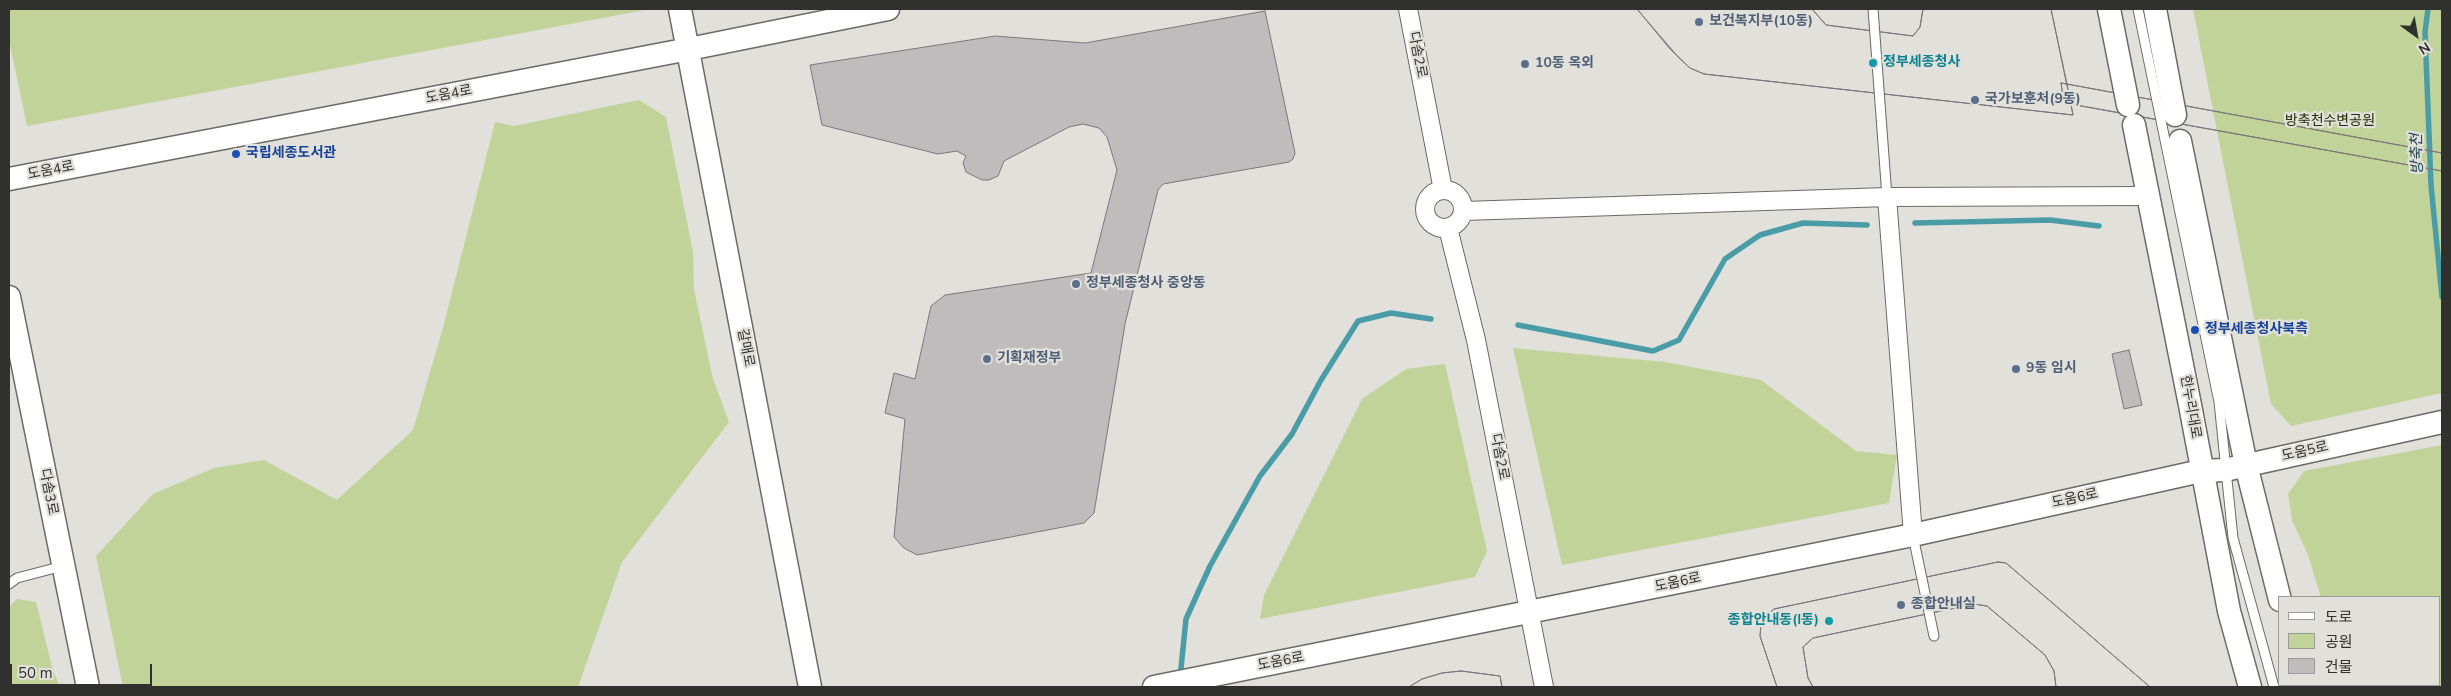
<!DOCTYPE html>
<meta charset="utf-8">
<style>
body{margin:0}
#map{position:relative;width:2451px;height:696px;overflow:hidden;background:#e1e0db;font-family:"Nunito Sans","Noto Sans KR",sans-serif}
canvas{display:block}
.frame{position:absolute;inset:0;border:10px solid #30302e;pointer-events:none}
.legend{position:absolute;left:2278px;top:596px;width:162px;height:90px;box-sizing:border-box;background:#e1e0db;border:1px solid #9a9a96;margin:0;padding:6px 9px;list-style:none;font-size:15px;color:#30302e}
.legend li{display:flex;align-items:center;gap:10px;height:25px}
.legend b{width:25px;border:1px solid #9a9a96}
.north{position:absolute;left:2391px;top:10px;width:50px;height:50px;-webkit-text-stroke:4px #e1e0db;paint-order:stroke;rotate:148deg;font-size:14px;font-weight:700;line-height:20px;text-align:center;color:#30302e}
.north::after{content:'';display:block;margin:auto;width:18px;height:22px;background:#30302e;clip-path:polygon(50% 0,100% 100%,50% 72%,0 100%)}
.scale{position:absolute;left:10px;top:664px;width:142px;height:22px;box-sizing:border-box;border:2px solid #30302e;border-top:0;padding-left:6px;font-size:15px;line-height:18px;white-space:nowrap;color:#30302e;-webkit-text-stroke:4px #e1e0db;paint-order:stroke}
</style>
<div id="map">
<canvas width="2451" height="696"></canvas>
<div class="frame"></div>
<ul class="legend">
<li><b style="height:6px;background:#fff"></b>도로</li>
<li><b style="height:14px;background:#c1d398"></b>공원</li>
<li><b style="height:14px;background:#c0bbbd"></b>건물</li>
</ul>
<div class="north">N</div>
<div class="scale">50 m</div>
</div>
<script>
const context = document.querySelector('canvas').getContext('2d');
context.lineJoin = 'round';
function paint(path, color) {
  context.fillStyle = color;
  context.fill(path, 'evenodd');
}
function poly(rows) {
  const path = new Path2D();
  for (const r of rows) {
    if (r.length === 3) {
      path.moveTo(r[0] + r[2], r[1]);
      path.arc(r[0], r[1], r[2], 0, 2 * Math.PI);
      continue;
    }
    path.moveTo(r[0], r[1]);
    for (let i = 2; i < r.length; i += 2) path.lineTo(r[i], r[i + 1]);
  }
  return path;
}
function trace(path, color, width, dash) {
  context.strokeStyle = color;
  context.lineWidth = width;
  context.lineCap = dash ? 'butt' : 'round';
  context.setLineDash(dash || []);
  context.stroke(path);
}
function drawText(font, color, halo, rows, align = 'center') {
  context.font = font + ' "Nunito Sans","Noto Sans KR",sans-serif';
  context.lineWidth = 4.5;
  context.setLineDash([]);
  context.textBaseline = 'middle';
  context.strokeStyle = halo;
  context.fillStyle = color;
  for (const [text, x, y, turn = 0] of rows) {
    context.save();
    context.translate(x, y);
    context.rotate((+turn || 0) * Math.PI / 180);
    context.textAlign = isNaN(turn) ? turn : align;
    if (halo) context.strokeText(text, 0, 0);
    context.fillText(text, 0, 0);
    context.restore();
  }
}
const green = poly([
 [9,9,650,9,27,126,9,40],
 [2193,9,2442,9,2442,393,2291,426,2271,404],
 [639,100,666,117,693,252,694,290,713,379,729,422,622,562,578,687,123,687,96,556,153,494,214,468,264,460,337,500,413,430,443,328,495,122,514,126],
 [1513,348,1665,362,1761,380,1856,451,1897,455,1889,503,1562,565],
 [1445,364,1487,551,1475,577,1260,619,1264,595,1362,399,1406,369],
 [2442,445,2442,687,2338,687,2338,685,2440,685,2440,597,2321,597,2308,555,2292,520,2288,494,2304,471],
 [17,599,36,602,53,671,60,687,9,687,9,607]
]);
const stream = poly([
 [2428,9,2425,32,2431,185,2442,297],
 [1915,223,2050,220,2099,226],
 [1518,325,1653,351,1679,340,1725,259,1760,235,1803,223,1867,225],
 [1180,678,1186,619,1210,566,1260,476,1292,434,1321,380,1358,321,1391,313,1431,319]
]);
const building = poly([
 [1637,9,1812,9,1826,25,1913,36,1920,27,1923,9,2051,9,2067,84,2061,83,2064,103,2071,104,2073,115,1704,74,1690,68,1670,49,1637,9],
 [1637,9,1812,9,1826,25,1913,36,1920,27,1923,9,2051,9,2073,115,1704,74,1690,68,1679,58,1637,9],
 [1265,11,1295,153,1293,159,1289,162,1163,184,1158,190,1125,324,1094,513,1084,523,917,555,904,548,894,537,905,419,885,413,894,373,915,379,931,306,945,295,1091,273,1117,170,1107,137,1099,128,1083,124,1069,127,1004,161,998,176,989,180,982,180,966,172,963,163,966,156,957,151,938,154,822,125,810,65,995,36,1085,43,1265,11],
 [2061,83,2442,153,2442,171,2064,103,2061,83],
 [2067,84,2442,153,2442,171,2071,104,2067,84],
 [2129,350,2142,405,2124,409,2112,354,2129,350],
 [1998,562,2006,563,2150,687,2056,687,2054,671,2045,655,1987,606,1974,604,1813,638,1803,647,1808,678,1813,687,1777,687,1760,636,1761,625,1766,616,1774,609,1998,562],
 [1998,562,2006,563,2150,687,2056,687,2054,671,2045,655,1987,606,1974,604,1813,638,1803,647,1808,678,1813,687,1777,687,1760,636,1761,625,1766,616,1774,609,1998,562],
 [1461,671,1500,676,1502,687,1409,687,1422,679,1442,673,1461,671],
 [1461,671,1500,676,1502,687,1409,687,1422,679,1442,673,1461,671]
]);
const service = poly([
 [1873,9,1887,197],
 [2138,9,2219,402,2233,538,2274,687],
 [1913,536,1934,636],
 [9,584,17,578,63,566]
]);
const minor = poly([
 [1408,9,1443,190],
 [1444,209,19],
 [1887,197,1913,535],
 [1464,211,1887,197,2148,196],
 [1448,228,1476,340,1544,687]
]);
const tertiary = poly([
 [680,9,810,687],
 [2109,9,2128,105],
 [2155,9,2175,115],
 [2134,125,2190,405,2229,611,2250,687],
 [2180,141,2246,465,2280,600],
 [9,179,689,49,888,9],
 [9,297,88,687],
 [2305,685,2305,687],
 [1154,687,1913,535,2201,471,2225,470,2442,422]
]);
const markers = [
 [1699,22,5,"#5c6f8a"],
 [1873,63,5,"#0f9aa8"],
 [1525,64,5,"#5c6f8a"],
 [1975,100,5,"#5c6f8a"],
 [236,154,5,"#1a4fb4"],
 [1076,284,5,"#5c6f8a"],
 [2195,330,5,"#1a4fb4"],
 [987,359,5,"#5c6f8a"],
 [2016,369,5,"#5c6f8a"],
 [1901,605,5,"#5c6f8a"],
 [1829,621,5,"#0f9aa8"]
];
const serviceNames = [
 ["보건복지부(10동)",1709,22],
 ["10동 옥외",1535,64],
 ["국가보훈처(9동)",1985,100],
 ["정부세종청사 중앙동",1086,284],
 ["기획재정부",997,359],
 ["9동 임시",2026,369],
 ["종합안내실",1911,605]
];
const streetNames = [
 ["다솜2로",1417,55,79],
 ["도움4로",449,95,-11],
 ["도움4로",51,171,-11],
 ["갈매로",745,348,79],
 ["한누리대로",2190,407,80],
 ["도움5로",2305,452,-13],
 ["다솜2로",1499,457,79],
 ["다솜3로",48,492,79],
 ["도움6로",2075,499,-12],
 ["도움6로",1678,583,-12],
 ["도움6로",1281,662,-11]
];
const cultureNames = [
 ["정부세종청사",1883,63],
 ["종합안내동(I동)",1819,621,"right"]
];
const parkNames = [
 ["방축천수변공원",2330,122]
];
const transitNames = [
 ["국립세종도서관",246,154],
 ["정부세종청사북측",2205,330]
];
const waterNames = [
 ["방축천",2418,154,-92]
];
paint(green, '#c1d398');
trace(stream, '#4a9da7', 5.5);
paint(building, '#c0bbbd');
trace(building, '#7b7779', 1);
trace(service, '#6b6a65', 11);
trace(minor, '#6b6a65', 20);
trace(tertiary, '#6b6a65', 25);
trace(service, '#fff', 9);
trace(minor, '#fff', 18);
trace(tertiary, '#fff', 22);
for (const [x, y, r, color] of markers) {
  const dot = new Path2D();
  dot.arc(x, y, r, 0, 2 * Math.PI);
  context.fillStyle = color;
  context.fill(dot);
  trace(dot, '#e1e0db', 2);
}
drawText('bold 14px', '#4e5e75', '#e1e0db', serviceNames, 'left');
drawText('14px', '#30302e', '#e1e0db', streetNames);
drawText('bold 14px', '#0d838f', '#e1e0db', cultureNames, 'left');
drawText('14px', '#252f02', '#e1e0db', parkNames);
drawText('bold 14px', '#164399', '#e1e0db', transitNames, 'left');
drawText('italic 15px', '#20464b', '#e1e0db', waterNames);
</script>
